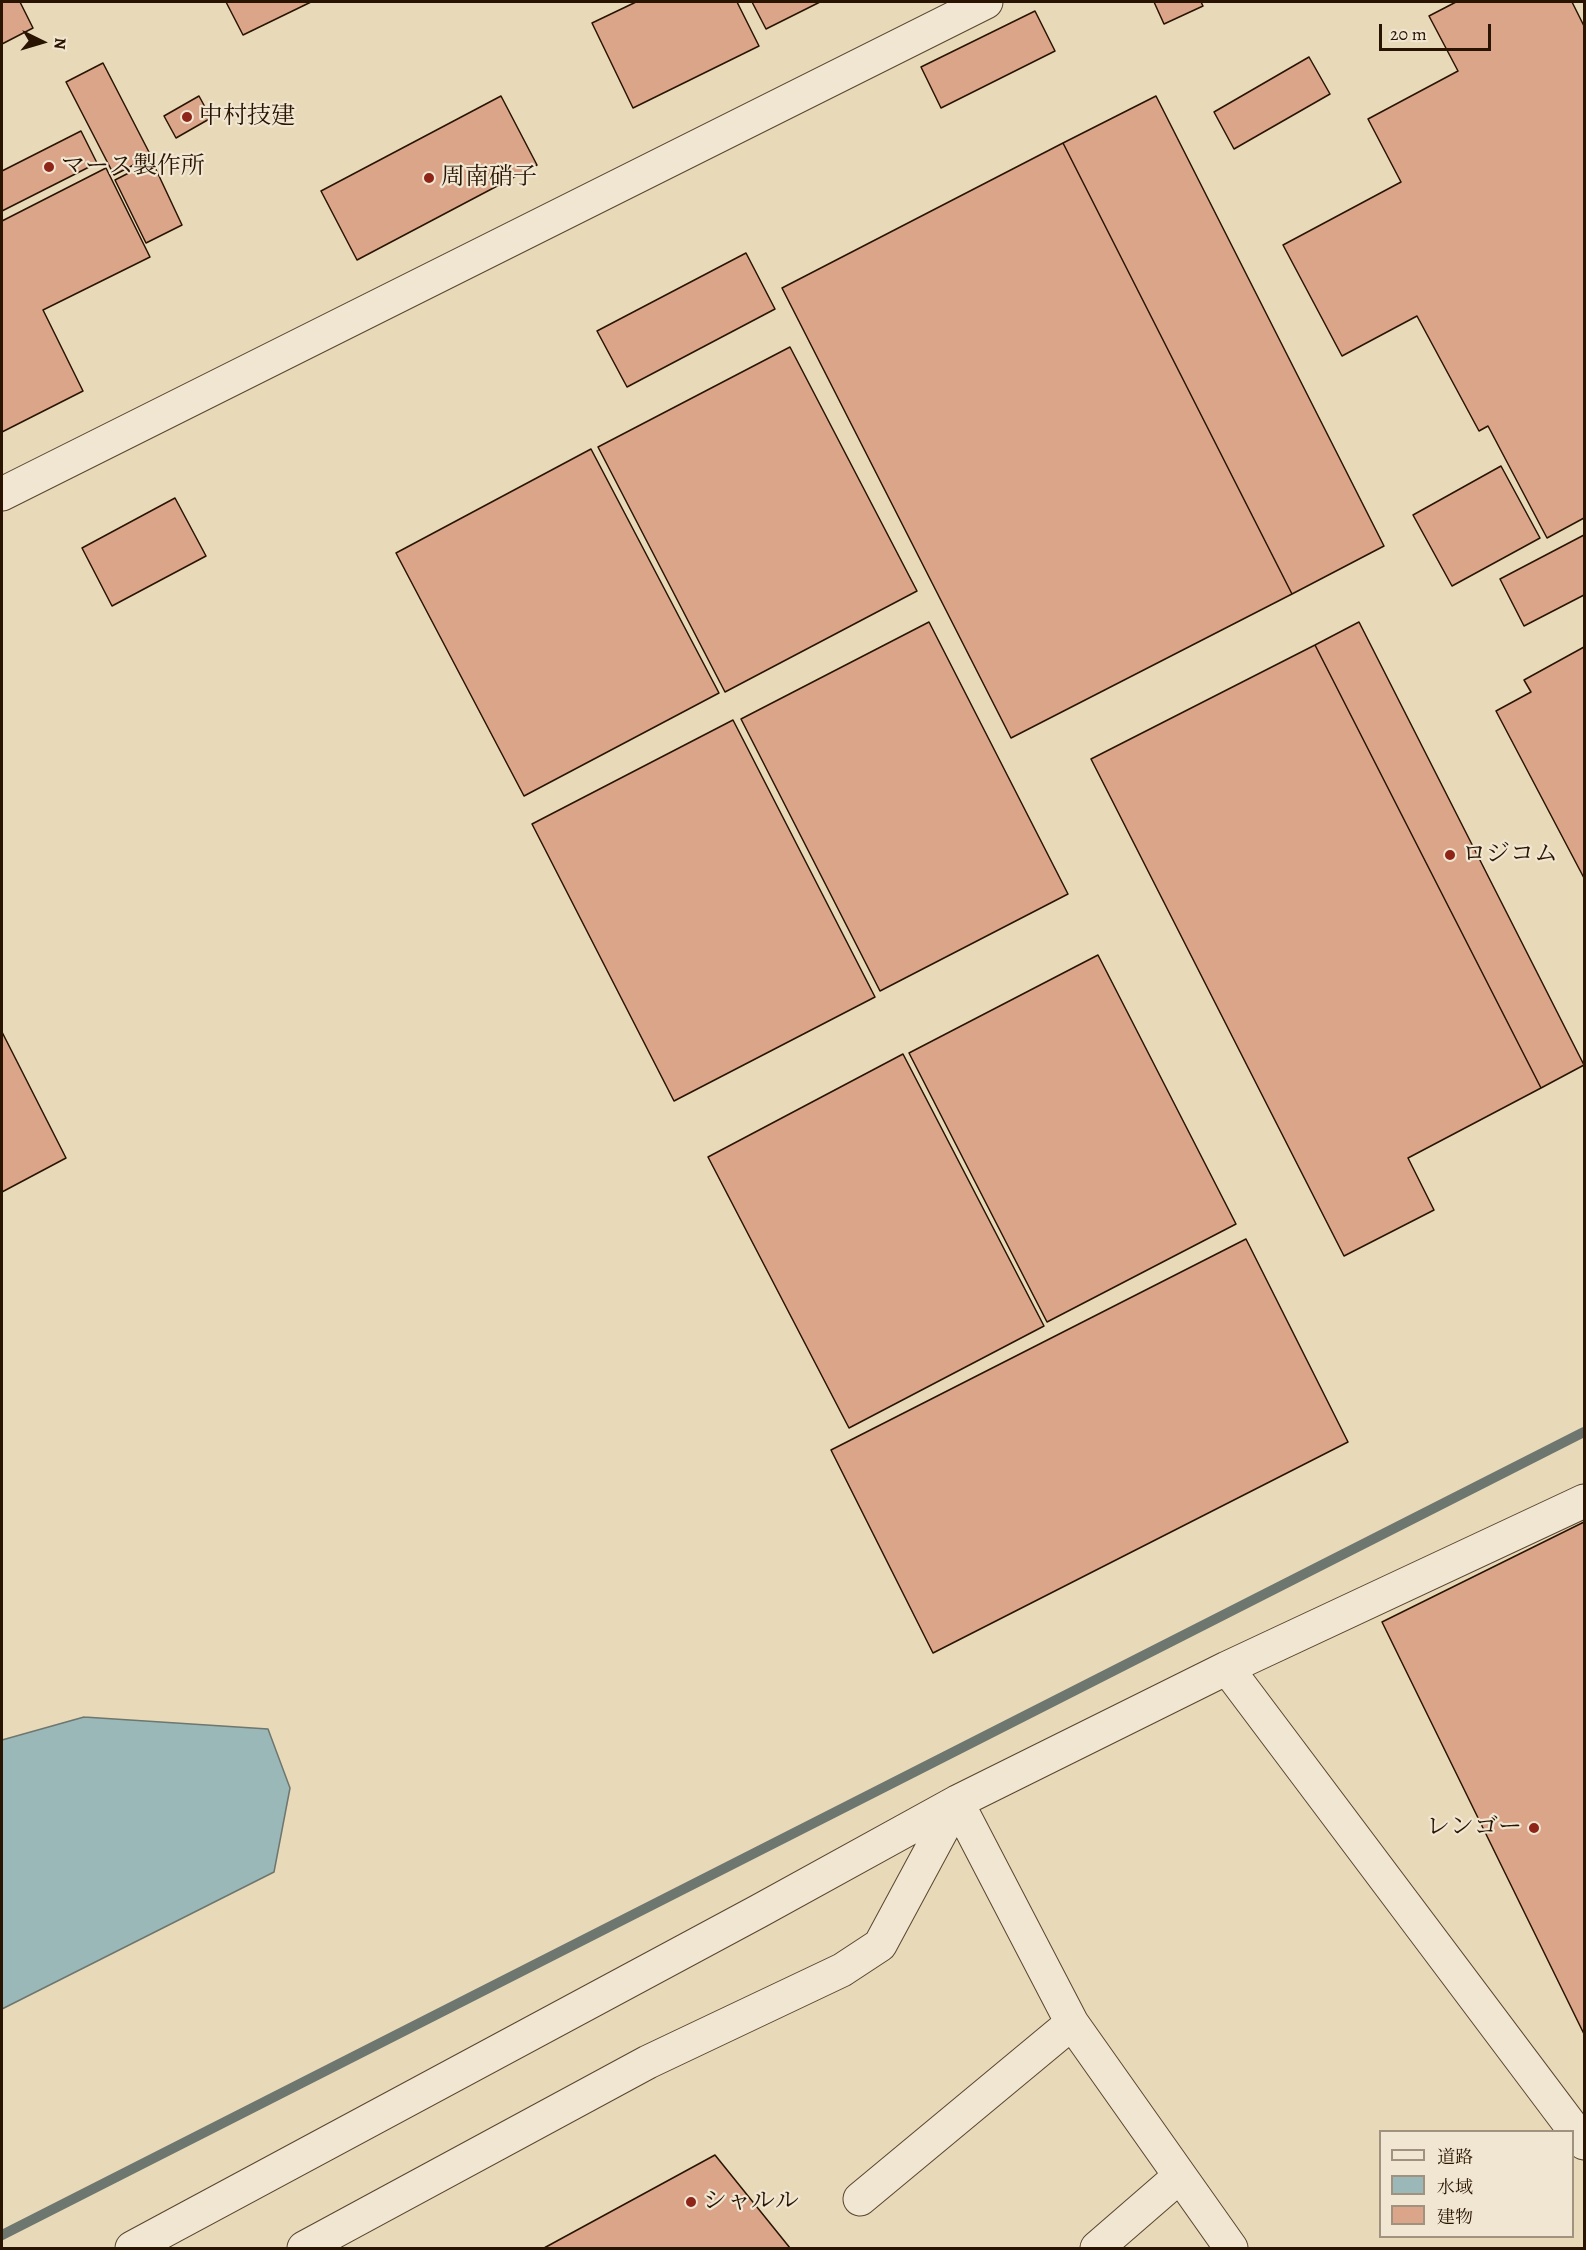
<!DOCTYPE html>
<meta charset="utf-8">
<style>
body{margin:0}
#map{position:relative;width:1586px;height:2250px;overflow:hidden;background:#e8d9b8;font-family:Alegreya,"Noto Serif JP",serif}
canvas{display:block}
.frame{position:absolute;inset:0;border:3px solid #291402;pointer-events:none}
.legend{position:absolute;left:1379px;top:2130px;width:195px;height:108px;box-sizing:border-box;background:#f0e6d1;border:2px solid #a0927e;margin:0;padding:8px 10px;list-style:none;font-size:18px;color:#291402}
.legend li{display:flex;align-items:center;gap:12px;height:30px}
.legend b{width:30px;border:2px solid #a0927e}
.north{position:absolute;left:12px;top:12px;width:60px;height:60px;-webkit-text-stroke:4px #f0e6d1;paint-order:stroke;rotate:95deg;font-size:16px;font-weight:700;line-height:24px;text-align:center;color:#291402}
.north::after{content:'';display:block;margin:auto;width:21px;height:27px;background:#291402;clip-path:polygon(50% 0,100% 100%,50% 72%,0 100%)}
.scale{position:absolute;left:1379px;top:24px;width:112px;height:27px;box-sizing:border-box;border:3px solid #291402;border-top:0;padding-left:8px;font-size:18px;line-height:21px;white-space:nowrap;color:#291402;-webkit-text-stroke:4px #f0e6d1;paint-order:stroke}
</style>
<div id="map">
<canvas width="1586" height="2250"></canvas>
<div class="frame"></div>
<ul class="legend">
<li><b style="height:8px;background:#f0e6d1"></b>道路</li>
<li><b style="height:16px;background:#9ab8b8"></b>水域</li>
<li><b style="height:16px;background:#dba58a"></b>建物</li>
</ul>
<div class="north">N</div>
<div class="scale">20 m</div>
</div>
<script>
const context = document.querySelector('canvas').getContext('2d');
context.lineJoin = 'round';
function paint(path, color) {
  context.fillStyle = color;
  context.fill(path, 'evenodd');
}
function poly(rows) {
  const path = new Path2D();
  for (const r of rows) {
    path.moveTo(r[0], r[1]);
    for (let i = 2; i < r.length; i += 2) path.lineTo(r[i], r[i + 1]);
  }
  return path;
}
function trace(path, color, width, dash) {
  context.strokeStyle = color;
  context.lineWidth = width;
  context.lineCap = dash ? 'butt' : 'round';
  context.setLineDash(dash || []);
  context.stroke(path);
}
function drawText(font, color, halo, rows, align = 'center') {
  context.font = font + ' Alegreya,"Noto Serif JP",serif';
  context.lineWidth = 4.5;
  context.setLineDash([]);
  context.textBaseline = 'middle';
  context.strokeStyle = halo;
  context.fillStyle = color;
  for (const [text, x, y, turn = 0] of rows) {
    context.save();
    context.translate(x, y);
    context.rotate((+turn || 0) * Math.PI / 180);
    context.textAlign = isNaN(turn) ? turn : align;
    if (halo) context.strokeText(text, 0, 0);
    context.fillText(text, 0, 0);
    context.restore();
  }
}
const water = poly([
 [84,1717,268,1729,290,1788,274,1872,2,2009,2,1740,84,1717]
]);
const stream = poly([
 [2,2235,1584,1432]
]);
const building = poly([
 [2,2,20,2,33,28,2,44,2,2],
 [226,2,311,2,243,35,226,2],
 [636,2,737,2,759,46,633,108,592,23,636,2],
 [752,2,820,2,766,29,752,2],
 [1154,2,1201,2,1203,6,1164,24,1154,2],
 [1456,2,1572,2,1584,26,1584,518,1547,538,1488,426,1479,431,1417,316,1342,356,1283,245,1401,182,1368,119,1458,71,1429,16,1456,2],
 [1035,11,1055,51,941,108,921,67,1035,11],
 [1309,57,1330,94,1234,149,1214,112,1309,57],
 [103,63,151,156,114,175,66,82,103,63],
 [199,96,211,118,176,138,164,116,199,96],
 [501,96,537,165,357,260,321,191,501,96],
 [1156,96,1384,546,1292,594,1063,143,1156,96],
 [81,131,97,163,2,211,2,171,81,131],
 [1063,143,1292,594,1011,738,782,288,1063,143],
 [152,161,182,225,146,243,115,180,152,161],
 [106,168,150,257,43,310,83,391,2,432,2,221,106,168],
 [746,253,775,309,627,387,597,331,746,253],
 [790,347,917,591,725,692,598,447,790,347],
 [591,449,719,693,524,796,396,553,591,449],
 [1501,466,1540,538,1452,586,1413,515,1501,466],
 [175,498,206,556,112,606,82,548,175,498],
 [1584,535,1584,595,1524,626,1500,579,1584,535],
 [929,622,1068,894,880,991,741,719,929,622],
 [1359,622,1584,1065,1541,1088,1315,645,1359,622],
 [1315,645,1541,1088,1408,1158,1434,1210,1344,1256,1091,759,1315,645],
 [1584,647,1584,878,1496,711,1531,692,1524,680,1584,647],
 [733,720,875,997,674,1101,532,824,733,720],
 [1098,955,1236,1224,1047,1322,909,1053,1098,955],
 [2,1032,66,1158,2,1192,2,1032],
 [903,1054,1044,1326,849,1428,708,1157,903,1054],
 [1246,1239,1348,1442,933,1653,831,1450,1246,1239],
 [1584,1522,1584,2034,1382,1622,1584,1522],
 [715,2155,790,2248,544,2248,715,2155]
]);
const minor = poly([
 [1227,1668,1584,2143],
 [957,1802,1072,2023,1231,2248],
 [860,2199,1072,2023],
 [132,2248,759,1911,957,1802,1227,1668,1584,1501],
 [304,2248,648,2062,842,1970,880,1945,957,1802],
 [1097,2248,1180,2176]
]);
const tertiary = poly([
 [2,494,986,2]
]);
const markers = [
 [187,117,6,"#8f2418"],
 [49,167,6,"#8f2418"],
 [429,178,6,"#8f2418"],
 [1450,855,6,"#8f2418"],
 [1534,1828,6,"#8f2418"],
 [691,2202,6,"#8f2418"]
];
const poiNames = [
 ["中村技建",199,117],
 ["マース製作所",61,167],
 ["周南硝子",441,178],
 ["ロジコム",1462,855],
 ["レンゴー",1522,1828,"right"],
 ["シャルル",703,2202]
];
paint(water, '#9ab8b8');
trace(water, '#6d766f', 1.5);
trace(stream, '#6d766f', 10);
paint(building, '#dba58a');
trace(building, '#291402', 1.5);
trace(minor, '#594530', 35);
trace(tertiary, '#594530', 35);
trace(minor, '#f0e6d1', 33);
trace(tertiary, '#f0e6d1', 33);
for (const [x, y, r, color] of markers) {
  const dot = new Path2D();
  dot.arc(x, y, r, 0, 2 * Math.PI);
  context.fillStyle = color;
  context.fill(dot);
  trace(dot, '#f0e6d1', 2);
}
drawText('24px', '#291402', '#f0e6d1', poiNames, 'left');
</script>
